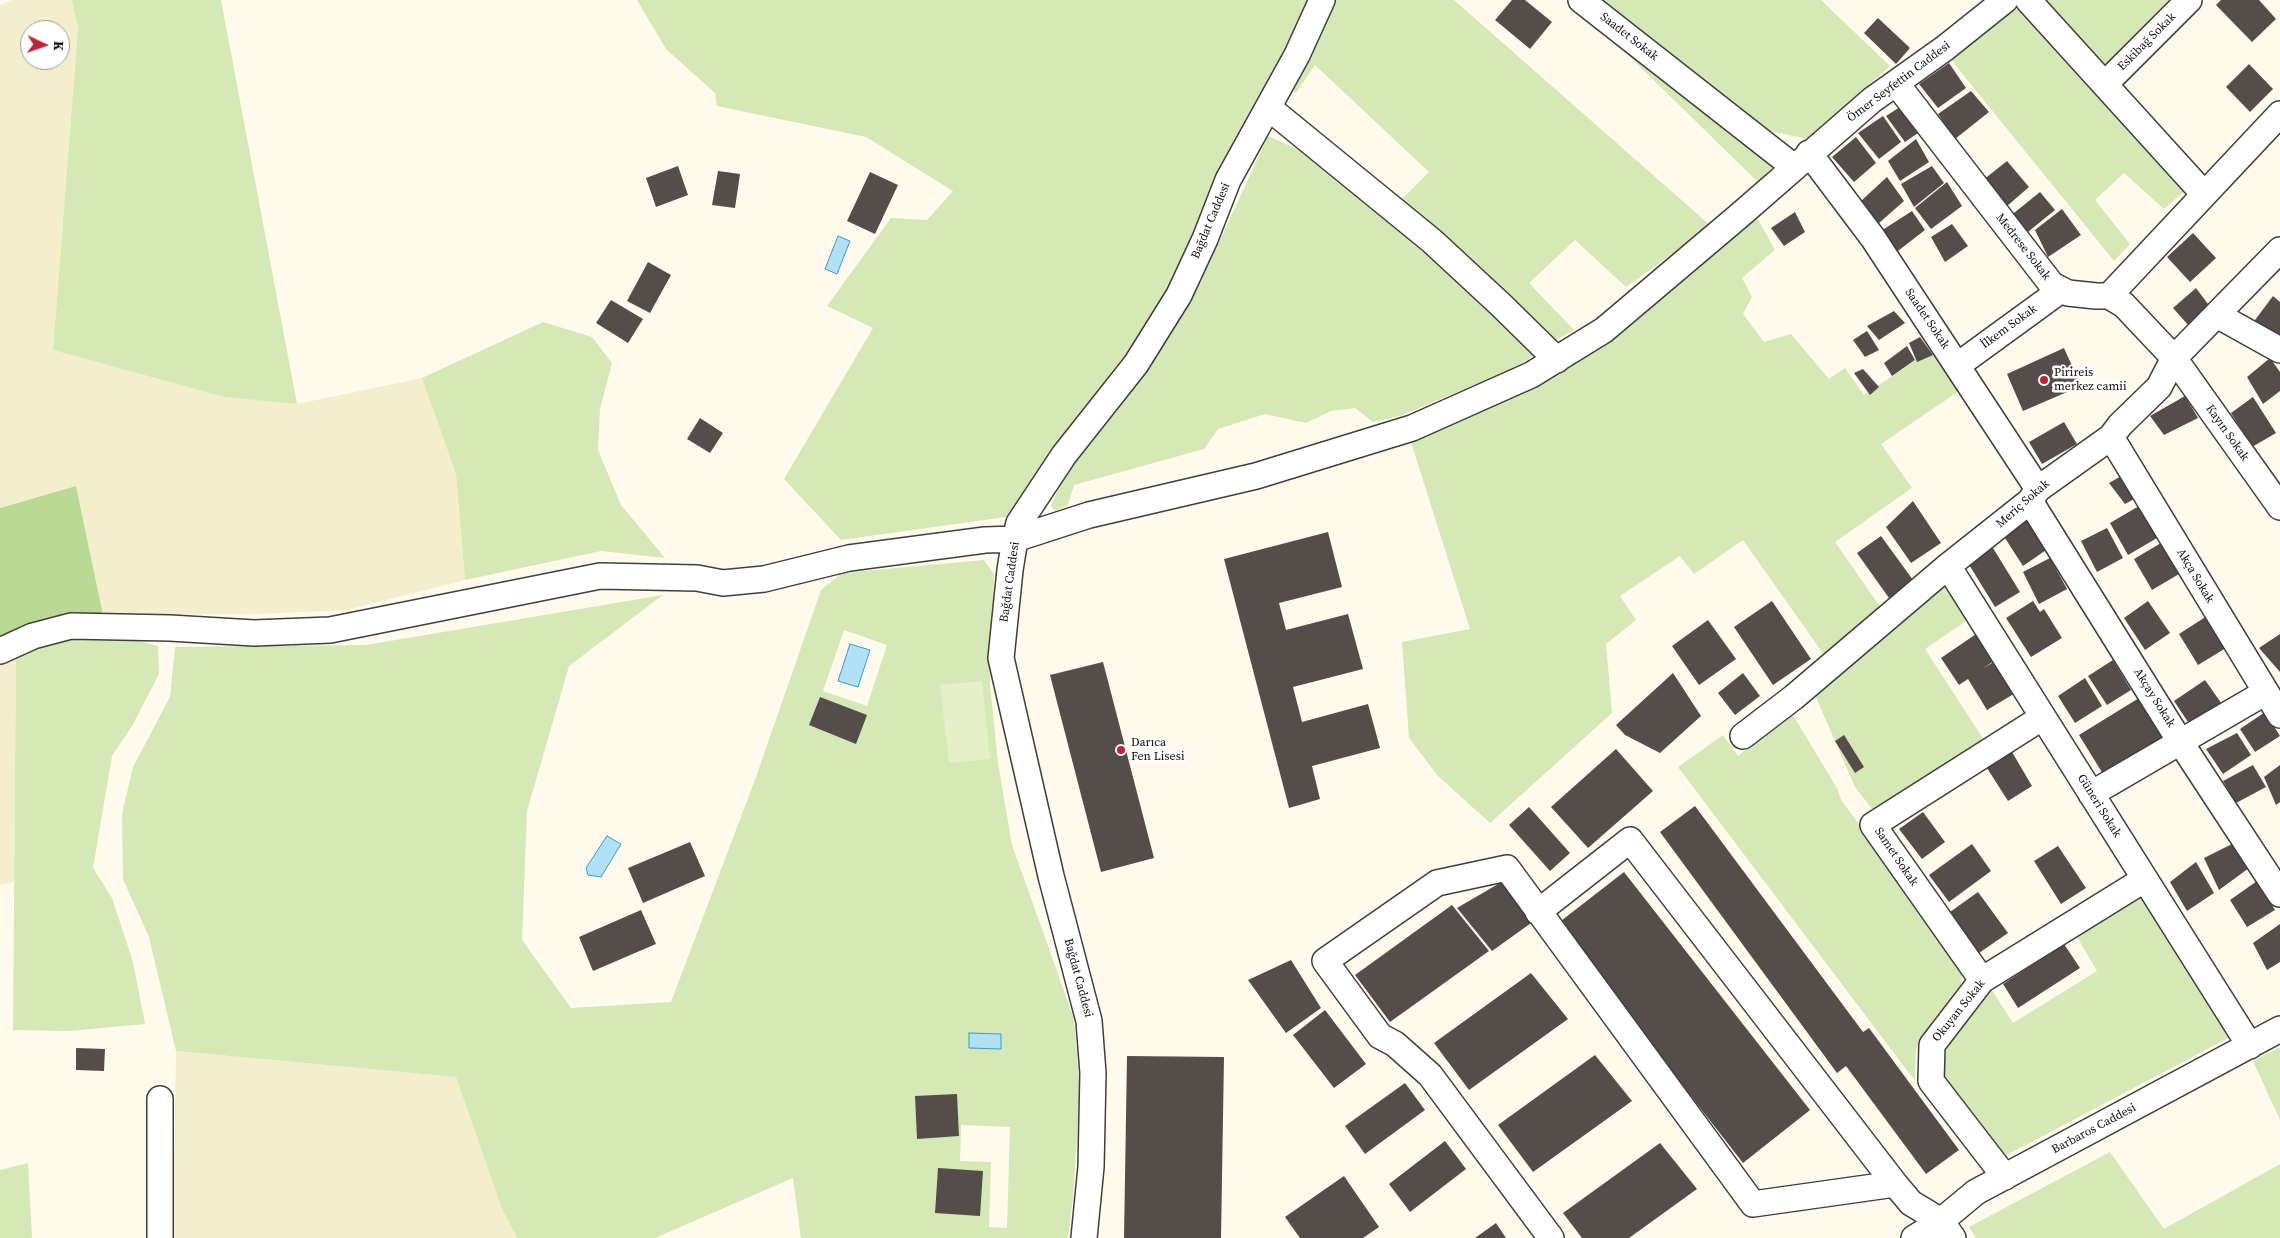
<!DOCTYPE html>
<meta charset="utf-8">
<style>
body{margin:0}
#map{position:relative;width:2280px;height:1238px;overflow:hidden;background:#fffaec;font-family:"Source Serif 4",serif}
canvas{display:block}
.north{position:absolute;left:20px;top:20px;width:50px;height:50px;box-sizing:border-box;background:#fff;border:1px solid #9e9e9e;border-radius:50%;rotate:93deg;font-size:14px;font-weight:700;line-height:20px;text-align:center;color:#0c0c0c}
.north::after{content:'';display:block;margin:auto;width:18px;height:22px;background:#bc2537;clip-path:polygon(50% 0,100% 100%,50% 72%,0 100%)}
</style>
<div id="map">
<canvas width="2280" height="1238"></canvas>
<div class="north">K</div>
</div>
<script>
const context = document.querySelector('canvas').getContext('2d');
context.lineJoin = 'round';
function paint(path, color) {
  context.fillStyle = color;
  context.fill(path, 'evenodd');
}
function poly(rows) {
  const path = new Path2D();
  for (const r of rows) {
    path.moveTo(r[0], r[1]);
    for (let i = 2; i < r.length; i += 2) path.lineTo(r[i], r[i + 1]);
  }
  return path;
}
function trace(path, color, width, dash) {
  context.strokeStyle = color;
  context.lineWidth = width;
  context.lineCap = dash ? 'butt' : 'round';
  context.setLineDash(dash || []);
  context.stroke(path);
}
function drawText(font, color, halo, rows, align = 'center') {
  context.font = font + ' "Source Serif 4",serif';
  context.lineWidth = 5;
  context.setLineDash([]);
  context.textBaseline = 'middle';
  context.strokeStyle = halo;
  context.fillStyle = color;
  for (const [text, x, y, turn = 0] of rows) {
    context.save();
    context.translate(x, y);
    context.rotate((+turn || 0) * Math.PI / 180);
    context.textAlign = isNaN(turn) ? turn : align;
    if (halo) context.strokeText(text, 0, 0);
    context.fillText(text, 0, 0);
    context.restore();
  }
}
const farmland = poly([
 [12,0,72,0,78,28,53,350,297,404,422,378,456,474,465,580,347,610,258,614,103,615,76,486,0,508,0,5],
 [30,30,60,30,60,60,30,60],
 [16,655,14,882,0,885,0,658],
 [176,1051,456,1077,502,1209,517,1238,173,1238]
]);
const green = poly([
 [72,0,221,0,297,404,225,397,53,350,78,28],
 [637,0,1308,0,1296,31,1184,266,1160,313,1112,371,1021,499,1013,516,841,540,784,479,873,328,827,306,891,218,927,220,953,191,866,137,717,106,715,93,666,49],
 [1335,0,1454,0,1711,226,1626,287,1575,240,1529,283,1574,330,1549,344,1395,206,1429,172,1315,65,1296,93,1291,89,1328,20],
 [1598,0,1821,0,1890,66,1807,139,1762,129],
 [2039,0,2179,0,2106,70],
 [2014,8,2024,12,2188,188,2164,209,2124,173,2095,200,2130,244,2114,261,1948,56],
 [1594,22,1766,154,1772,167,1758,182],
 [1268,136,1297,149,1407,233,1539,351,1517,367,1400,416,1373,422,1355,408,1331,411,1306,423,1265,414,1218,429,1204,449,1074,485,1068,505,1055,511,1051,506,1065,472,1136,381,1197,290],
 [1755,214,1775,250,1742,278,1752,297,1743,314,1764,342,1791,334,1829,379,1845,368,1864,395,1936,347,1962,389,1881,444,1912,488,1835,542,1883,611,1827,659,1743,540,1694,574,1680,556,1620,596,1636,620,1606,644,1612,713,1490,823,1438,776,1409,738,1402,642,1470,629,1411,442,1492,405],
 [543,322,592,337,612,363,600,409,598,450,621,505,665,558,601,551,465,580,456,474,422,378],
 [984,560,994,574,990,685,998,763,1012,845,1074,1019,1080,1090,1073,1197,1068,1238,801,1238,793,1178,655,1238,517,1238,502,1209,456,1077,176,1051,149,937,123,879,122,814,133,767,170,697,175,647,366,645,663,595,569,666,527,811,522,940,571,1008,671,1002,756,777,821,590,842,573],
 [844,630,887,645,867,706,823,691],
 [961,1125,1010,1127,1007,1228,989,1227,991,1162,960,1161],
 [1946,582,1969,619,1925,649,1984,740,1876,814,1855,787,1815,695],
 [118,635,158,646,159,674,132,726,112,756,93,868,112,898,133,962,145,1024,70,1031,13,1030,16,655,68,636],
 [1791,712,1837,788,1841,800,1962,962,1961,984,1920,1038,1916,1050,1915,1081,1678,767,1723,735,1738,756],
 [2138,889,2230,1037,2005,1156,1990,1148,1938,1075,1938,1051,1988,984,2013,1023,2097,971,2073,930],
 [2280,1047,2280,1120,2253,1061],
 [2110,1152,2164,1229,2280,1164,2280,1238,1976,1238,1969,1227],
 [28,1163,32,1238,0,1238,0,1170]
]);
const forest = poly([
 [76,486,103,615,0,640,0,508]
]);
const pitch = poly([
 [982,681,990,759,949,763,940,685]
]);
const water = poly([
 [838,236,850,241,837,274,825,269,838,236],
 [850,644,870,650,858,687,838,681,850,644],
 [607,836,621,844,601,877,588,875,586,868,607,836],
 [969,1033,1001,1034,1001,1049,969,1048,969,1033]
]);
const building = poly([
 [1512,0,1525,0,1552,22,1530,49,1495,20],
 [2221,0,2259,0,2276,19,2252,42,2216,5],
 [1878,18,1910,48,1896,64,1864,33],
 [1949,63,1966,88,1938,108,1919,84],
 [2249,64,2273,89,2250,112,2226,87],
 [1971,91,1989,112,1955,139,1938,114],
 [1900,107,1918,133,1905,142,1886,116],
 [1883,116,1901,142,1879,159,1858,133],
 [1856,137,1876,163,1854,182,1832,157],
 [1916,139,1929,162,1900,181,1888,161],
 [2007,161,2029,187,1999,213,1978,184],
 [678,166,688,195,656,207,646,178],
 [1932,166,1944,183,1914,207,1901,184],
 [718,171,740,174,735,208,712,205],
 [870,172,898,185,875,234,847,221],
 [1887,177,1904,201,1878,224,1861,201],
 [1947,182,1962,206,1931,229,1915,208],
 [2040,192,2055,210,2023,236,2009,217],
 [2062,209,2081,235,2048,257,2035,230],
 [1912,211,1925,230,1894,254,1881,231],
 [1795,212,1805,232,1784,246,1771,228],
 [1952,224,1968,246,1945,262,1931,237],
 [2193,233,2216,258,2190,282,2167,257],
 [648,262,671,275,650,313,627,301],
 [2196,288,2211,308,2189,326,2173,308],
 [2273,296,2280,302,2280,350,2252,324],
 [611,300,643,319,628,343,596,323],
 [1894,311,1905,323,1879,340,1867,326],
 [1867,331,1879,350,1865,357,1853,340],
 [1920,337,1933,355,1917,362,1909,343],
 [1907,346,1915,360,1892,376,1884,363],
 [2064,348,2081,386,2023,411,2007,374],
 [2270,358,2280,372,2280,391,2263,404,2247,377],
 [1863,369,1879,387,1870,395,1854,373],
 [2185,396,2198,418,2164,435,2150,416],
 [2253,397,2276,433,2252,447,2231,413],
 [700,418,723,433,710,453,687,439],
 [2064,422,2077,444,2042,464,2029,442],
 [2123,475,2136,498,2125,504,2109,483],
 [1913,501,1941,543,1911,563,1886,527],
 [2139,506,2157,538,2128,555,2110,523],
 [2029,517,2049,548,2023,566,2003,535],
 [2107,528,2123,558,2097,572,2081,541],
 [1328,532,1342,587,1279,603,1286,630,1348,614,1363,669,1293,687,1302,722,1368,704,1380,748,1312,766,1320,799,1289,808,1224,559],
 [1881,536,1913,580,1889,598,1857,553],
 [2161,543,2179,574,2152,590,2134,559],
 [1993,548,2020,592,1995,607,1968,563],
 [2050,558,2067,589,2039,604,2023,572],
 [1772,601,1811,659,1773,685,1734,627],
 [2033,601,2040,612,2044,609,2062,638,2031,657,2006,618],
 [2148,601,2170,633,2145,650,2124,618],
 [2207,616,2226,648,2198,665,2179,634],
 [1708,620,1736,659,1699,685,1672,646],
 [1979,632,1997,659,1982,669,1997,660,2017,692,1987,710,1968,679,1959,685,1941,658],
 [2280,634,2280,672,2259,648],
 [2113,660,2131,690,2107,705,2088,676],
 [1103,662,1154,858,1101,872,1050,675],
 [1673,673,1701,716,1660,753,1625,735,1616,725],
 [1743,673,1760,696,1735,715,1718,693],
 [2085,678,2102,706,2075,723,2058,696],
 [2205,680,2224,707,2192,728,2174,701],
 [820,697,867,715,856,744,809,725],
 [2139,698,2163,738,2103,774,2079,735],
 [2265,712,2280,736,2255,752,2240,729],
 [2237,733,2251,755,2223,774,2206,749],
 [1844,735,1864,767,1855,773,1835,741],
 [1616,749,1653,791,1588,848,1551,807],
 [2012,752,2032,786,2008,801,1987,768],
 [2253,765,2266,787,2236,803,2223,781],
 [2280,765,2280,802,2276,805,2264,777],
 [1695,806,1863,1032,1869,1028,1959,1150,1926,1174,1846,1066,1837,1073,1660,832],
 [1529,807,1570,853,1550,871,1509,825],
 [1923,812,1945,842,1922,859,1899,829],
 [690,842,705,876,643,903,628,868],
 [1972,844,1991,871,1949,902,1929,875],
 [2232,844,2249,868,2219,890,2204,858],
 [2058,846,2086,888,2061,904,2034,861],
 [2196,862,2214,893,2187,911,2170,882],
 [1624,872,1810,1110,1743,1163,1557,924],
 [1505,880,1534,921,1492,951,1457,908],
 [2257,881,2275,910,2247,927,2230,900],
 [1978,892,2008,933,1979,953,1950,912],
 [1452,905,1489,951,1390,1022,1355,975],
 [641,910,656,944,593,971,579,937],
 [2280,924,2280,962,2267,970,2253,943],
 [2064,944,2080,968,2018,1008,2003,984],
 [1291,960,1321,1008,1286,1033,1248,980],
 [1531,973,1568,1019,1469,1090,1434,1043],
 [1325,1010,1366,1064,1334,1088,1293,1035],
 [76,1048,105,1049,104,1071,76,1070],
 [1595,1055,1632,1101,1533,1172,1498,1125],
 [1127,1056,1224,1057,1221,1238,1124,1238],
 [1405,1083,1425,1110,1365,1154,1345,1126],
 [957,1094,959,1136,917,1139,915,1096],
 [1445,1141,1466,1169,1410,1212,1389,1184],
 [1660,1143,1697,1189,1629,1238,1582,1238,1563,1213],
 [938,1168,983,1171,980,1216,935,1213],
 [1344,1176,1379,1227,1363,1238,1300,1238,1285,1217],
 [1496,1223,1506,1238,1475,1238]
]);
const minor = poly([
 [1581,0,1794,167],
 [2028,0,2204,194],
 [1896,83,2052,285,2068,293,2096,296,2109,296,2280,114],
 [2105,84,2189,0],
 [1269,108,1432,241,1501,305,1557,360],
 [1809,153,1873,238,2038,489],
 [2109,296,2124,305,2174,358,2280,507],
 [2217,315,2280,350],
 [1958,365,2061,290],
 [2111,437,2280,715],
 [2030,501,2181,743,2280,894],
 [1948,566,2250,1046],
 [0,651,33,636,71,626,170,628,254,633,330,630,600,576,697,578,723,583,764,579,849,558,985,540,1015,539,1089,515,1256,476,1412,428,1531,375,1604,330,1740,215,1872,100,1945,48,2005,0],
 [1743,736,1794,697,1948,566,2030,501,2038,489,2111,437,2120,425,2159,387,2174,358,2280,250],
 [2091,794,2266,692],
 [1538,912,1630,840,1895,1184,1911,1203,1941,1221,1953,1238],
 [1982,980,1873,825,2043,717],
 [2005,1177,1931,1081,1932,1045,1982,980,2145,879],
 [160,1238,160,1099],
 [1084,1238,1091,1167,1093,1073,1089,1021,1051,876,1001,658,1010,570,1015,539,1019,523,1064,455,1136,364,1179,295,1205,239,1228,180,1297,55,1322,0],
 [1551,1238,1430,1075,1395,1044,1380,1036,1325,961,1437,883,1507,868,1753,1204,1895,1184],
 [1914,1238,1941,1221,1976,1192,2280,1029]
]);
const markers = [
 [2044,380,5,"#bc2537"],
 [1121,750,5,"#bc2537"]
];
const streetNames = [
 ["Saadet Sokak",1629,37,38],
 ["Eskibağ Sokak",2147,42,-45],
 ["Ömer Seyfettin Caddesi",1899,82,-37],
 ["Bağdat Caddesi",1211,221,-67],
 ["Medrese Sokak",2023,247,52],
 ["Saadet Sokak",1927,319,56],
 ["İlkem Sokak",2009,327,-36],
 ["Kayın Sokak",2227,433,55],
 ["Meriç Sokak",2023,504,-41],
 ["Akça Sokak",2195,576,59],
 ["Bağdat Caddesi",1010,582,-82],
 ["Akçay Sokak",2154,698,58],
 ["Güneri Sokak",2099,806,58],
 ["Samet Sokak",1896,857,56],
 ["Bağdat Caddesi",1078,978,75],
 ["Okuyan Sokak",1959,1011,-51],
 ["Barbaros Caddesi",2094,1129,-28]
];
const poiNames = [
 ["Pirireis",2054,373],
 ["merkez camii",2054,387],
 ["Darıca",1131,743],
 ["Fen Lisesi",1131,757]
];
paint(farmland, '#f4eecc');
paint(green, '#d4e9b6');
paint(forest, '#b9d995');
paint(pitch, '#e5f0c8');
paint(water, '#b1e1f6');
trace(water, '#389ccd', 1);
paint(building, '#554d49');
trace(minor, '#3f3f3f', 28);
trace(minor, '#fff', 25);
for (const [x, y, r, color] of markers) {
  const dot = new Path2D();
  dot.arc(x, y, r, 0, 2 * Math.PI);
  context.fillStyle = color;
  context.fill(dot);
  trace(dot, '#fff', 2);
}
drawText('12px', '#0c0c0c', '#fff', streetNames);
drawText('12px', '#0c0c0c', '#fff', poiNames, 'left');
</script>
